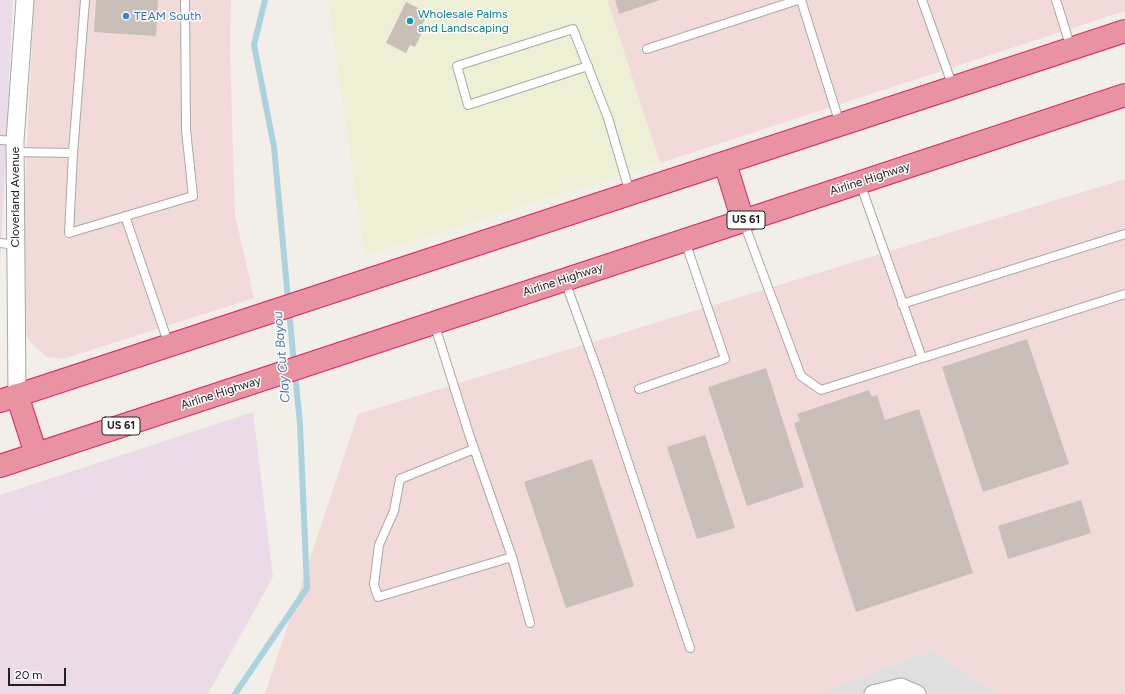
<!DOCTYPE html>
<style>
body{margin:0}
#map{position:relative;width:1125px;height:694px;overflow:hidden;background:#f2efe9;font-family:Figtree,sans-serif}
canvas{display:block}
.scale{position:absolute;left:8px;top:668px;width:58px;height:18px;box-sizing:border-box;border:2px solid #222;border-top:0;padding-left:5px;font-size:12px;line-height:14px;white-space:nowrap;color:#222;-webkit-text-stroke:3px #fff;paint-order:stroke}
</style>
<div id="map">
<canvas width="1125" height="694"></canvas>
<div class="scale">20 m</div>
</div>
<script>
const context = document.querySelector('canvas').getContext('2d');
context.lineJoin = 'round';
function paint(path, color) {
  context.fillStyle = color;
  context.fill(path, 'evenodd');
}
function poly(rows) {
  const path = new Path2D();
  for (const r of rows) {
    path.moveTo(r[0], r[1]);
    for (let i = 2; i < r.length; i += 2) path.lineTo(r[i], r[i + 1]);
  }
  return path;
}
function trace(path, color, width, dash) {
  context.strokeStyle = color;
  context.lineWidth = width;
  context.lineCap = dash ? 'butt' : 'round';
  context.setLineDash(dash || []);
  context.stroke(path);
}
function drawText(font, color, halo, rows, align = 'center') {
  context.font = font + ' Figtree,sans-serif';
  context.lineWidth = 3;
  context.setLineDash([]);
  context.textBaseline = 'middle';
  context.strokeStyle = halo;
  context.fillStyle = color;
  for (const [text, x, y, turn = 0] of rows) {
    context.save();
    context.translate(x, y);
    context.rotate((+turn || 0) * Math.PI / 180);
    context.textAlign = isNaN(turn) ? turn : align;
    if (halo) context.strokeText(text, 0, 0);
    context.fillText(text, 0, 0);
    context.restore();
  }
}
const residential = poly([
 [931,651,999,694,815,694]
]);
const commercial = poly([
 [34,0,231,0,230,50,235,215,254,298,63,359,47,357,33,345,27,337,22,316,20,290],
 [607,0,1125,0,1125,11,660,163],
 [1125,179,1125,694,999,694,931,651,815,694,265,694,358,414]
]);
const industrial = poly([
 [0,0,13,0,0,270],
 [253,412,273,577,208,694,0,694,0,495]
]);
const farmland = poly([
 [328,0,607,0,660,163,365,256]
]);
const stream = poly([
 [265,0,254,45,274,147,294,364],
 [235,694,307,588,300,424,295,373]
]);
const building = poly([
 [96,0,158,0,156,36,94,32],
 [615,0,660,0,619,14],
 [406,2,428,13,420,29,423,30,415,47,410,45,406,53,386,43],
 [1027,339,1069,464,983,492,942,367],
 [766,368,804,487,747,506,708,387],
 [869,390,872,397,877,395,885,420,919,409,973,573,856,612,794,423,800,421,797,414],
 [705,435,735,528,697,539,667,447],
 [592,459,634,586,566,608,524,482],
 [1081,500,1091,533,1008,559,998,526]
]);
const lane = poly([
 [85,0,73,153,69,233,193,196,186,130,185,0],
 [801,0,840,124],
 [922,0,953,87],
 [1056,0,1071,48],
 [647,49,798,0],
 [588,66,468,105,457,66,573,29,608,118,630,193],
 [0,140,15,141],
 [15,152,73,153],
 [860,183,922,358],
 [125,216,169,345],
 [744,223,801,376,821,390,1125,294],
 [0,243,16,245],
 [565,281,599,375,690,648],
 [902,304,1125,234],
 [434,323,469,434,512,557,530,623],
 [639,389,725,359,685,241],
 [474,449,400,479,394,511,379,545,374,585,378,597,512,557]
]);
const street = poly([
 [17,395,15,141,25,0],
 [873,694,901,687,917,694]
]);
const highway = poly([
 [725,163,743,221],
 [17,395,36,454],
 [0,401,1125,31],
 [0,466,1125,95]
]);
const markers = [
 [126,16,4,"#3f7fe0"],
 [410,21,4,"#0f9aa8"]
];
const shields = [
 [746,220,38],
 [121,426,38]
];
const shieldNames = [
 ["US 61",746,220],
 ["US 61",121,426]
];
const cultureNames = [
 ["Wholesale Palms",418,14],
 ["and Landscaping",418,28]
];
const shopNames = [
 ["TEAM South",134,16]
];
const streetNames = [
 ["Airline Highway",870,179,-18],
 ["Cloverland Avenue",15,197,-90],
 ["Airline Highway",563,280,-18],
 ["Airline Highway",221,393,-18]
];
const waterNames = [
 ["Clay Cut Bayou",282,357,-95]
];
paint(residential, '#e0dfdf');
paint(commercial, '#f2dad9');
paint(industrial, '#ebdbe8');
paint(farmland, '#eef0d5');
trace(stream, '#aad3df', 6);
paint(building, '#c7bfb8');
trace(lane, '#a9a9a9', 10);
trace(street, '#a9a9a9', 19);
trace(highway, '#dc2a67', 24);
trace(lane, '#fff', 8);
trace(street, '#fff', 17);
trace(highway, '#e892a2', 22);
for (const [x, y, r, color] of markers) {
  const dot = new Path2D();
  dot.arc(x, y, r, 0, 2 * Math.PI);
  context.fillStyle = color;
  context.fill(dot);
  trace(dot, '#fff', 1.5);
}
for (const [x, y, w] of shields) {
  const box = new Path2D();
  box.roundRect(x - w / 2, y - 9, w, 18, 3);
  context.fillStyle = '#fff';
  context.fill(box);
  trace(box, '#222', 1);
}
drawText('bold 11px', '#222', null, shieldNames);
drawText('12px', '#0d838f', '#fff', cultureNames, 'left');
drawText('12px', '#366cbe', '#fff', shopNames, 'left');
drawText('12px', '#222', '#fff', streetNames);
drawText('italic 13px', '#4a7aab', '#fff', waterNames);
</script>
